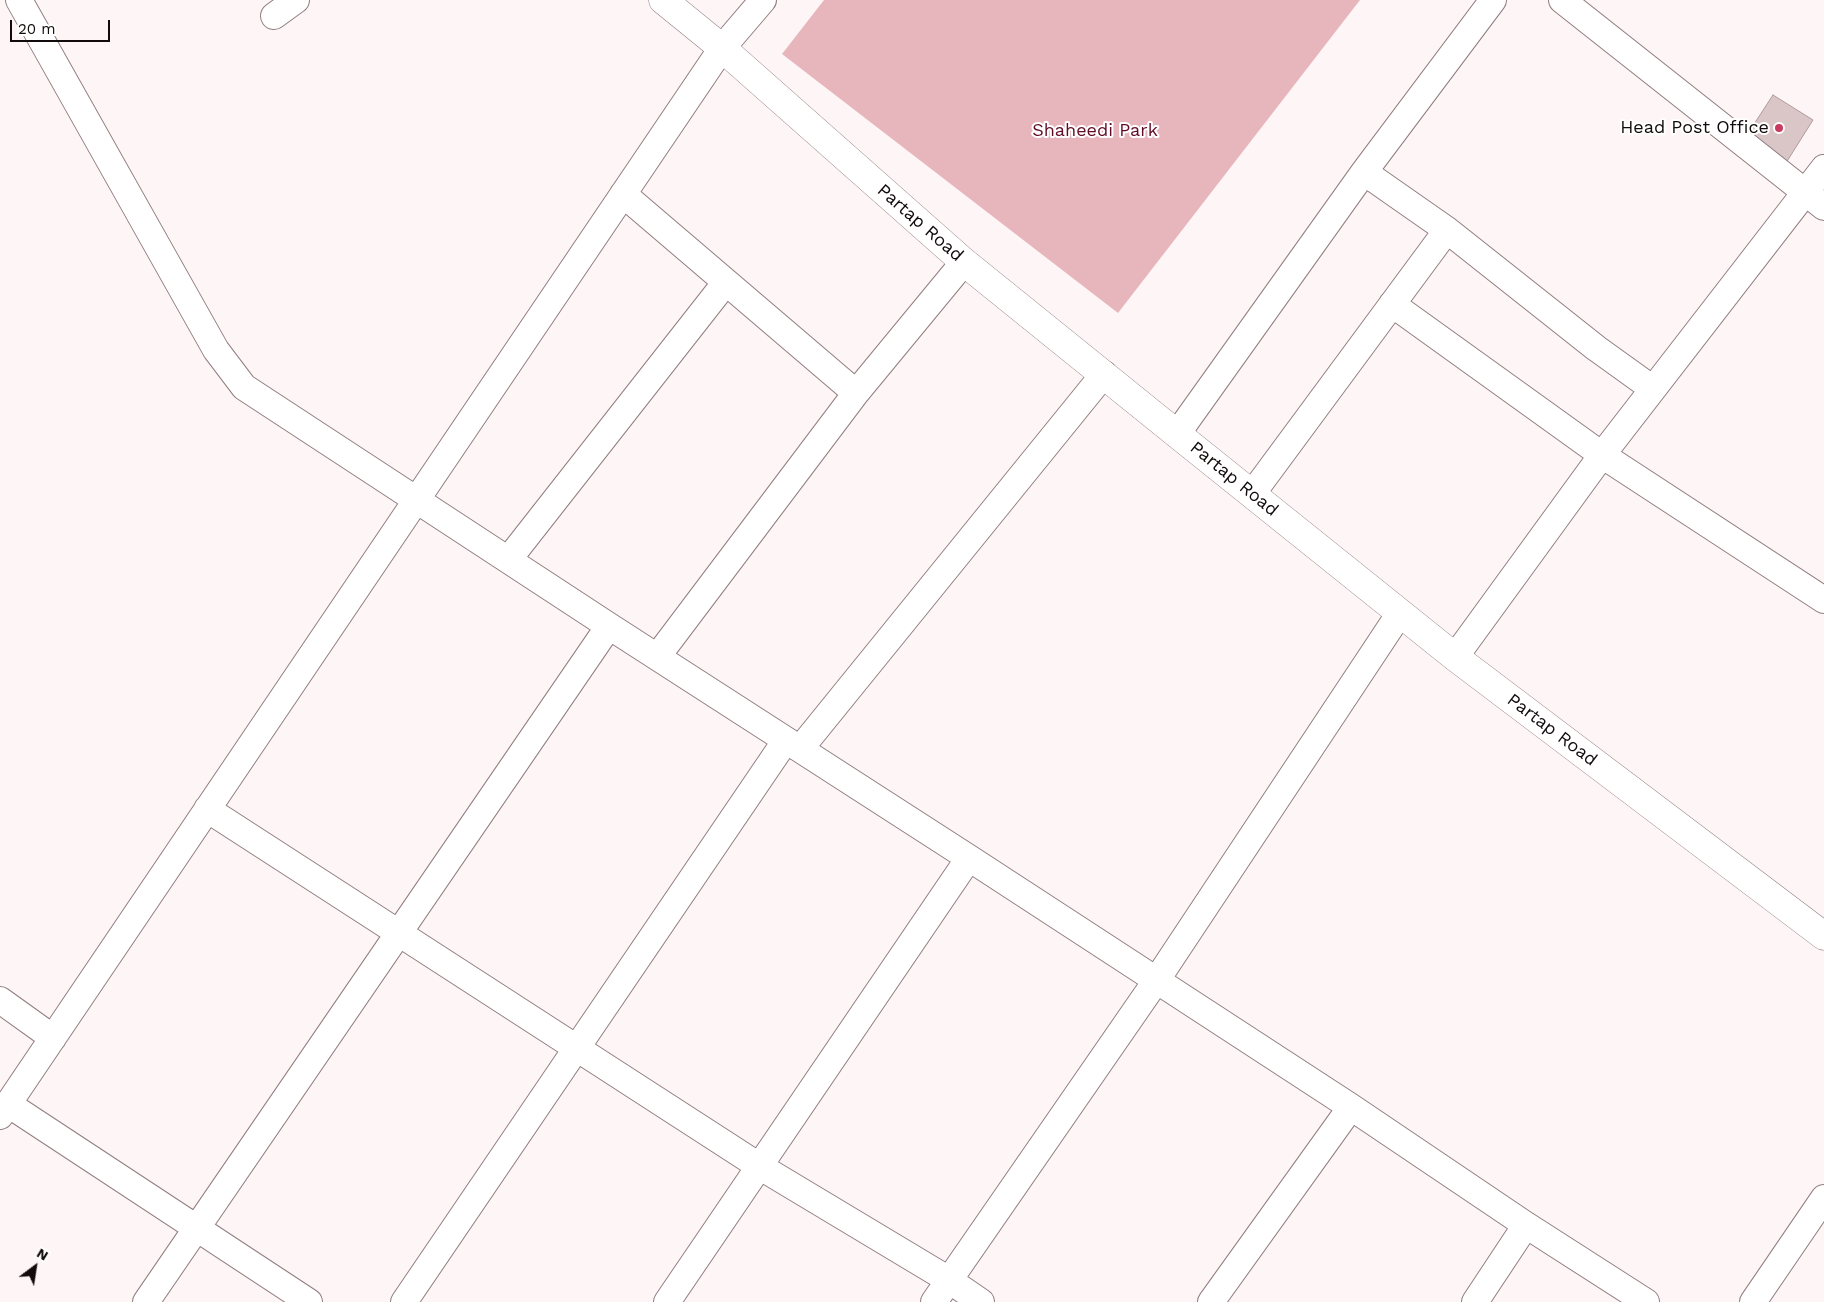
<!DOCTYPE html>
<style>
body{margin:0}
#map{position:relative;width:1824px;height:1302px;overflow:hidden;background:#fef5f6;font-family:"Work Sans",sans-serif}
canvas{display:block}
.north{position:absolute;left:10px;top:1242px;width:50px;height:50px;-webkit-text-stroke:4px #fff;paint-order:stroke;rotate:31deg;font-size:14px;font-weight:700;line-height:20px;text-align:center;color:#120b0c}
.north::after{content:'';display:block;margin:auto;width:18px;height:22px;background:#120b0c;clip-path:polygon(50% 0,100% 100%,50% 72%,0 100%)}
.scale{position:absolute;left:10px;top:20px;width:100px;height:22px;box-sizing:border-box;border:2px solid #120b0c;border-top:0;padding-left:6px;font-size:15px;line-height:18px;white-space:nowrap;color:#120b0c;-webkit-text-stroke:4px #fff;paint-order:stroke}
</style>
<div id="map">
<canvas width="1824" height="1302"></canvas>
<div class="north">N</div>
<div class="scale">20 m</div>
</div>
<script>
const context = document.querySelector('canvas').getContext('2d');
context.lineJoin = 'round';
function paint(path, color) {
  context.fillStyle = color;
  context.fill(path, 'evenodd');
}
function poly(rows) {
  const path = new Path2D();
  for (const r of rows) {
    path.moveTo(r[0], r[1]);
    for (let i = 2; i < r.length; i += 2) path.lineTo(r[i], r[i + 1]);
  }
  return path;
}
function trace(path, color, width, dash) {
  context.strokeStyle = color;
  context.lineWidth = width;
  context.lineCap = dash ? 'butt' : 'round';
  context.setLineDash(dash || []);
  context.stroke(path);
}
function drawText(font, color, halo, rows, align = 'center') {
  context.font = font + ' "Work Sans",sans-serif';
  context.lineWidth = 4;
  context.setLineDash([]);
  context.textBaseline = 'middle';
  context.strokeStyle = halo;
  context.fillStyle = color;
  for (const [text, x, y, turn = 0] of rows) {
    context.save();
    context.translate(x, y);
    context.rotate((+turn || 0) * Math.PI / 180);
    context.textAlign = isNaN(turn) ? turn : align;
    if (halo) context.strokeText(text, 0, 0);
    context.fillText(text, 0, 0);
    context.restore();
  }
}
const green = poly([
 [824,0,1360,0,1118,313,782,54]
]);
const building = poly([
 [1773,95,1813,120,1784,166,1743,141,1773,95]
]);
const street = poly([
 [19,0,216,350,244,387,609,626,969,858,1351,1107,1526,1225,1646,1302],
 [1562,0,1824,207],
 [274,16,296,0],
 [1364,172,1447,230,1596,348,1653,389],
 [623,194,856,393],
 [1392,304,1602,455,1824,600],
 [1177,434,1364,172,1493,0],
 [1252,494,1447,230],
 [508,560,726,282],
 [657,657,856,393,964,262],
 [1455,657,1602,455,1824,168],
 [800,749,1104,374],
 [207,809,759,1166,949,1280,981,1302],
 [0,1000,53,1038],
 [8,1104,309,1302],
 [0,1116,722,48,763,0],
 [146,1302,609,626],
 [404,1302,786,740],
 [667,1302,969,858],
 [934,1302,1156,981,1400,613],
 [1211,1302,1351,1107],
 [1475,1302,1526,1225],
 [1753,1302,1824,1198]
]);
const secondary = poly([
 [663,0,722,48,964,262,1177,434,1455,657,1824,936]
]);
const markers = [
 [1779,128,5,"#ca3b61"]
];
const poiNames = [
 ["Head Post Office",1769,128]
];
const parkNames = [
 ["Shaheedi Park",1095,131]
];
const streetNames = [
 ["Partap Road",920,223,41],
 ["Partap Road",1234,479,39],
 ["Partap Road",1552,730,37]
];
paint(green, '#e7b6bd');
paint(building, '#dac5c7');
trace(building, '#ae9a9c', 1);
trace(street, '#917e80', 28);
trace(secondary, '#917e80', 29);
trace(street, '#fff', 26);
trace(secondary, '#fff', 28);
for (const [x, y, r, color] of markers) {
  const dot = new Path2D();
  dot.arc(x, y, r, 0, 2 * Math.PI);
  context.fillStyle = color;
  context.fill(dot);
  trace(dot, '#fff', 2);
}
drawText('18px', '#120b0c', '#fff', poiNames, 'right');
drawText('18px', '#620b27', '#fff', parkNames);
drawText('18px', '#120b0c', '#fff', streetNames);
</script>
